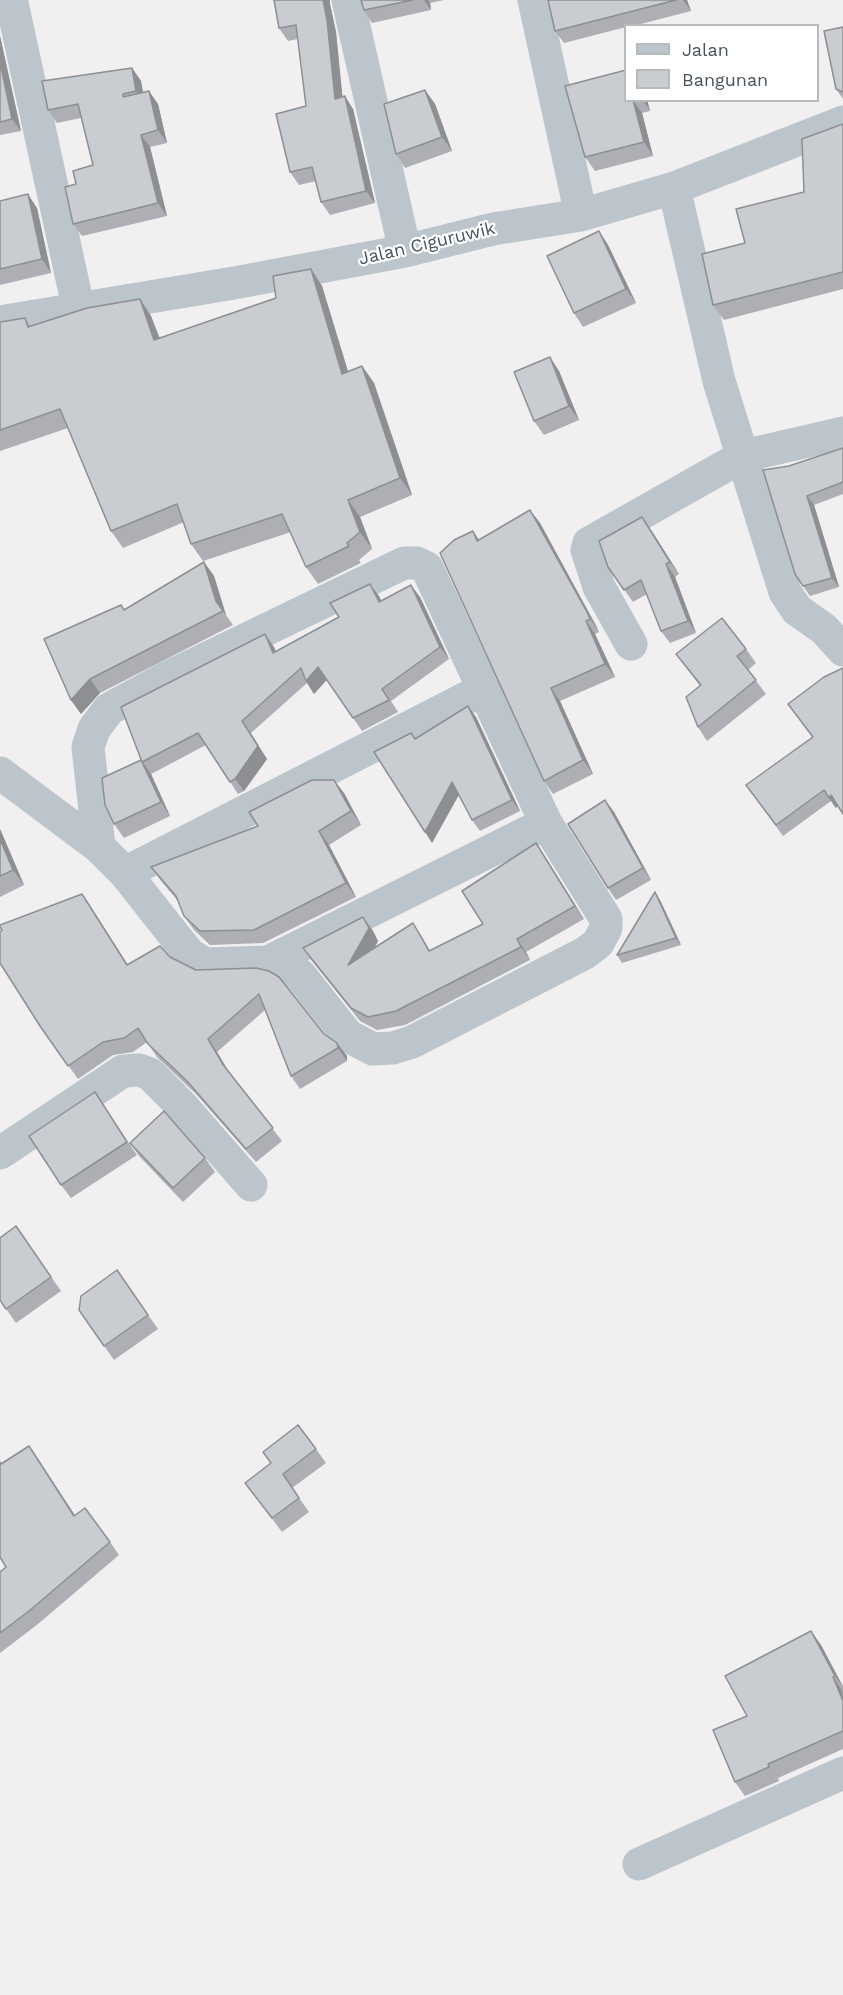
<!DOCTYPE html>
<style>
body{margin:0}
#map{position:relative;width:843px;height:1995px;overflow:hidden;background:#f1efef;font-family:"Work Sans",sans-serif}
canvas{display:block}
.legend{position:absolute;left:624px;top:24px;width:195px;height:78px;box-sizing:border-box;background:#fff;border:2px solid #b6bbbd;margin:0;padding:8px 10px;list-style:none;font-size:18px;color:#48545b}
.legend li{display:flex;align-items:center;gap:12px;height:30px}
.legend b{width:30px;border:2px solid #b6bbbd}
</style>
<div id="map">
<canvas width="843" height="1995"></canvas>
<ul class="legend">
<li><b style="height:8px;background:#bbc5cb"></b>Jalan</li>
<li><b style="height:16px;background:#c9ccd1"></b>Bangunan</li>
</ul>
</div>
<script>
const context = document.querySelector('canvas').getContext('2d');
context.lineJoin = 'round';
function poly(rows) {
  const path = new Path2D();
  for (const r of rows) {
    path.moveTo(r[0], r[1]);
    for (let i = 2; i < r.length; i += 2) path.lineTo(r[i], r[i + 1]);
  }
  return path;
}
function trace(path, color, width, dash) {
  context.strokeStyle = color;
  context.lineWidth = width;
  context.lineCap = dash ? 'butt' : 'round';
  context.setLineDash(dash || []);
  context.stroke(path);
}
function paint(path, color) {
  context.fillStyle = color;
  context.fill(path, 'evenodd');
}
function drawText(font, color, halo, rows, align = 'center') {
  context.font = font + ' "Work Sans",sans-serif';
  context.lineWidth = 4.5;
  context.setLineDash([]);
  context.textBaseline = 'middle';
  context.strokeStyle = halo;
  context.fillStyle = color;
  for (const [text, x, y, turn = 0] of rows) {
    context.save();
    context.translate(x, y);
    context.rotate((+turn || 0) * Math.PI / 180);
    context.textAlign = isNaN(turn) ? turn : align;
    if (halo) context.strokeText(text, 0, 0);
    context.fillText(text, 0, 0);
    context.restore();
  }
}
const street = poly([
 [348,0,405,251],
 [534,0,581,215],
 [12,3,79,311],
 [674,188,719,381,785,592,797,610,824,629,843,650],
 [0,322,234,283,405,251,493,229,581,215,674,188,843,122],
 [631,644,599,587,587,550,589,543,743,456,843,433],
 [0,773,99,847,125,873,189,954,205,964,268,962,285,967,300,975,348,1036,373,1049,393,1048,412,1042,585,953,598,943,606,928,606,919,546,823,427,568,417,563,404,563,168,677,109,709,94,729,88,747,99,847],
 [125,873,484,689],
 [268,962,546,823],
 [0,1153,123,1071,139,1070,150,1074,183,1107,251,1185],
 [639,1864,843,1773]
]);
const wall = poly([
 [274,0,330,0,330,4,336,32,342,97,353,109,375,203,330,215,321,202,316,181,299,185,290,172,306,106,298,39,288,41,279,28],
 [361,0,444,0,430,3,431,10,372,23,364,10],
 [548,0,687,0,691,11,633,26,626,26,626,27,564,43,555,31],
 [843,27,843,99,836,89],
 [0,36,21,131,0,135],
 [132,68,141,81,143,93,158,104,167,143,150,147,167,216,82,236,73,224,76,184,93,165,81,118,57,123,48,110],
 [425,90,435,104,452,151,405,168,396,154],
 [626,100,647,100,650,111,642,113,653,156,595,171,585,157],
 [843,124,843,289,724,320,713,305,745,243,804,192],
 [0,201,37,208,51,273,0,285],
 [599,231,608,245,636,303,583,327,574,313],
 [311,269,322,286,348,372,362,366,374,383,412,495,360,517,372,549,359,560,361,563,318,584,306,567,291,532,203,561,191,544,184,522,123,548,111,531,68,428,0,451,0,322,25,318,30,326,140,299,151,316,160,338,276,298],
 [559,371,579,420,544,435,534,421],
 [843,448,843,494,814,505,839,587,810,596,795,574,789,466],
 [530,510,540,523,596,625,599,632,595,634,615,677,560,701,593,774,553,794,544,781,479,540],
 [651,530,679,574,675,577,696,633,670,643,661,631,647,594,633,602,608,567],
 [204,562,214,576,226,615,233,625,100,693,81,714,71,700,125,609],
 [379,596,381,601,420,597,449,659,391,701,398,712,362,731,327,680,314,694,307,683,251,733,267,759,244,791,238,794,206,745,151,774,170,816,124,838,114,824,141,760,274,647,276,652],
 [746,649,756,663,748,670,766,694,707,741,698,727,700,686,676,654],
 [843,668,838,806,836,808,831,801,783,836,746,785,812,737,788,704],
 [476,717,520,811,480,831,472,820,459,794,432,843,415,739],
 [344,793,361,825,329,845,356,897,263,943,210,945,194,930,184,916,178,901,161,881,151,867],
 [605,800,614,812,651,880,616,900,608,888],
 [0,829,24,885,0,897],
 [545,857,584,919,526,952,530,960,405,1025,377,1030,360,1021,312,961,303,948,363,917,373,931,378,941,374,949,422,937,430,951,483,924],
 [82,894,127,964,170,957,196,970,256,968,324,1034,337,1043,347,1056,347,1061,300,1089,291,1076,265,1010,217,1052,229,1072,282,1141,256,1162,196,1094,157,1057,147,1042,133,1052,113,1055,78,1079,40,1026],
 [660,900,681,945,622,963,617,955],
 [104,1106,137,1155,71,1198,61,1185],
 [130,1143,205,1158,215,1172,183,1202,140,1157],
 [16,1226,61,1291,16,1323,0,1300,2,1236],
 [117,1270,158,1329,114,1360,79,1310],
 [316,1449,326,1463,292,1488,309,1512,282,1532,245,1483,271,1463,263,1452],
 [38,1459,75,1515,110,1542,119,1555,38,1624,0,1653,0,1572,6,1567,1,1464],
 [811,1631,821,1645,843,1686,843,1749,778,1778,779,1781,745,1796,735,1782,747,1716]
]);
const shadedWall = poly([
 [323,0,330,0,330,4,336,32,344,111,335,99],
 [424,0,428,0,430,3,431,10],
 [683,0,687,0,691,11],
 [0,36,21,131,12,119,0,62],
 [132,68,141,81,145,104,136,91],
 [425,90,435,104,452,151,442,137],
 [149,91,158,104,167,143,158,130],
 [345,96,353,109,375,203,366,191],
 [633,100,642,113,653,156,644,142],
 [643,100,647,100,650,111],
 [141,135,150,147,167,216,158,203],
 [28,194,37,208,51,273,42,259],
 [599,231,608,245,636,303,626,289],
 [311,269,322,286,354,391,342,374],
 [140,299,151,316,166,357,154,340],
 [550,357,559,371,579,420,569,406],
 [362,366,374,383,412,495,400,478],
 [807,496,814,505,839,587,832,578],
 [348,500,360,517,372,549,360,532],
 [530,510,540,523,599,632,590,619],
 [642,517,651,530,679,574,670,562],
 [473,531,482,544,477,541],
 [204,562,214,576,226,615,233,625,216,601],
 [666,564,675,577,696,633,688,621],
 [370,584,379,596,388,614,379,602],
 [411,585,420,597,449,659,440,647],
 [586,621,595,634,615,677,605,664],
 [265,634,274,647,282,666,273,653],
 [318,667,327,679,314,694,306,681],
 [90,679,100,693,81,714,71,700],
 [551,688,560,701,593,774,583,760],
 [468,706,476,717,520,811,512,800],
 [242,721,267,759,244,791,235,779],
 [141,760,151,774,170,816,161,802],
 [334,780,344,793,361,825,351,811],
 [452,782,460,793,432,843,425,832],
 [831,795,838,805,836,808,829,798],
 [605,800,614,812,651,880,643,868],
 [0,829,24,885,13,870,0,839],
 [319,831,329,845,356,897,346,883],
 [536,843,545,857,584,919,575,906],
 [655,892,660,900,681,945,676,938],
 [82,894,91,907,136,978,127,965],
 [363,917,373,931,378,941,358,979,348,965],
 [413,923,422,937,438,965,429,951],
 [517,939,526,952,530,960,521,947],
 [208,1039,217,1052,233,1079,224,1066],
 [337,1043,347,1056,347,1061,338,1048],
 [29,1446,38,1459,83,1529,74,1516],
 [811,1631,821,1645,843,1687,835,1676],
 [833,1677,842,1690,843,1701]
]);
const building = poly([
 [274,0,323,0,327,20,335,99,345,96,366,191,321,202,312,167,290,172,276,114,306,106,296,25,279,28,274,0],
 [361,0,413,0,364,10,361,0],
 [548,0,676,0,555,31,548,0],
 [843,27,843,92,836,89,824,31,843,27],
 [0,62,12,119,0,122,0,62],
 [132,68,136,91,123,94,123,97,149,91,158,130,141,135,158,203,73,224,65,187,76,184,73,171,93,165,78,104,48,110,42,81,132,68],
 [626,70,626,100,633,100,644,142,585,157,565,86,626,70],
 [425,90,442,137,396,154,384,104,425,90],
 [843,124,843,272,713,305,702,254,745,243,736,209,804,192,802,139,843,124],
 [28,194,42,259,0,269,0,201,28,194],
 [599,231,626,289,574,313,547,256,599,231],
 [311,269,342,374,362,366,400,478,348,500,360,532,347,543,349,546,306,567,282,514,191,544,177,504,111,531,60,409,0,430,0,322,25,318,28,327,87,308,140,299,154,340,276,298,273,276,311,269],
 [550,357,569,406,534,421,514,372,550,357],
 [843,448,843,482,807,496,832,578,803,586,795,574,763,470,789,466,843,448],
 [530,510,587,612,590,619,586,621,605,664,551,688,583,760,544,781,440,553,454,540,473,531,477,541,530,510],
 [642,517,670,562,666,564,688,621,661,631,641,580,624,590,608,567,599,541,642,517],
 [204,562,216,601,223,611,90,679,71,700,44,639,121,605,124,610,204,562],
 [370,584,379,602,411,585,440,647,382,689,389,700,353,718,318,667,306,681,301,668,242,721,258,746,235,779,230,782,198,733,142,762,121,707,265,634,273,653,339,617,330,603,370,584],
 [722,618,746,649,737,656,756,680,698,727,686,697,701,685,676,654,722,618],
 [843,668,843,814,831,795,829,798,824,790,776,825,746,785,813,737,788,704,824,677,843,668],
 [468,706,512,800,472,820,452,782,425,832,374,752,411,733,415,739,468,706],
 [141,760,161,802,114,824,105,805,102,778,141,760],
 [312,780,334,780,351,811,319,831,346,883,254,930,200,931,184,916,176,896,151,867,258,826,249,812,312,780],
 [605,800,643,868,608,888,568,824,605,800],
 [0,839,13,870,0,876,0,839],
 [536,843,575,906,517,939,521,947,396,1011,368,1017,351,1008,303,948,363,917,369,928,348,965,413,923,429,951,483,924,462,891,536,843],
 [655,892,676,938,617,955,655,892],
 [82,894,127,965,160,946,170,957,196,970,256,968,269,971,279,977,324,1034,337,1043,338,1048,291,1076,259,994,208,1039,224,1066,273,1128,246,1149,187,1081,148,1044,138,1028,124,1038,103,1042,68,1066,40,1026,0,963,0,932,2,930,0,927,0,925,82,894],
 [95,1092,127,1142,61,1185,29,1136,95,1092],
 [164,1111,205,1158,173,1188,130,1143,164,1111],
 [16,1226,51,1277,6,1309,0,1300,0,1238,16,1226],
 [117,1270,148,1315,104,1346,79,1310,81,1296,117,1270],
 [298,1425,316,1449,283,1474,299,1498,272,1518,245,1483,271,1463,263,1452,298,1425],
 [29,1446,74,1516,85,1508,110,1542,29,1611,0,1633,0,1572,6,1567,0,1557,0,1462,1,1464,29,1446],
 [811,1631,835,1676,833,1677,843,1701,843,1731,768,1764,769,1767,735,1782,713,1730,747,1716,725,1676,811,1631]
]);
const streetNames = [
 ["Jalan Ciguruwik",427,244,-13]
];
trace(street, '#bbc5cb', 33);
paint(wall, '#adafb4');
paint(shadedWall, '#8d8f92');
paint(building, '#c9ccd1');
trace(building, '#8d8f92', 1.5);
drawText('18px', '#48545b', '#fff', streetNames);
</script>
